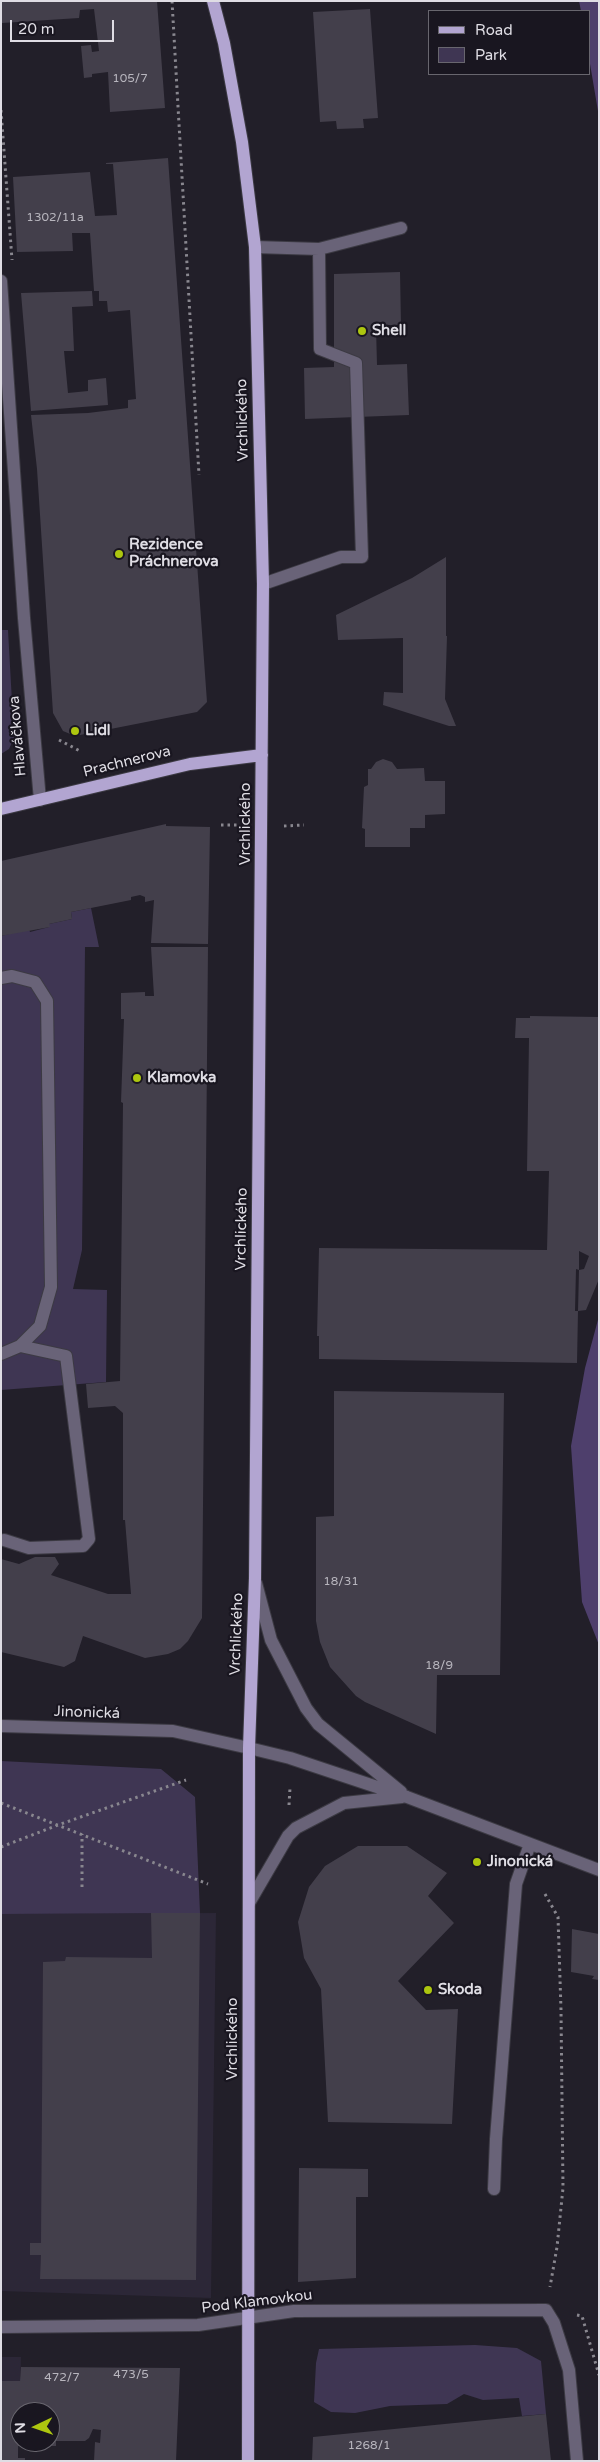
<!DOCTYPE html>
<meta charset="utf-8">
<style>
body{margin:0}
#map{position:relative;width:600px;height:2462px;overflow:hidden;background:#221f29;font-family:"Varela Round",sans-serif}
canvas{display:block}
.frame{position:absolute;inset:0;border:2px solid #dfdde4;pointer-events:none}
.legend{position:absolute;left:428px;top:10px;width:162px;height:65px;box-sizing:border-box;background:#191620;border:1px solid #68666e;margin:0;padding:6px 9px;list-style:none;font-size:15px;color:#dfdde4}
.legend li{display:flex;align-items:center;gap:10px;height:25px}
.legend b{width:25px;border:1px solid #68666e}
.north{position:absolute;left:10px;top:2402px;width:50px;height:50px;box-sizing:border-box;background:#191620;border:1px solid #68666e;border-radius:50%;rotate:267deg;font-size:14px;font-weight:700;line-height:20px;text-align:center;color:#dfdde4}
.north::after{content:'';display:block;margin:auto;width:18px;height:22px;background:#adc60f;clip-path:polygon(50% 0,100% 100%,50% 72%,0 100%)}
.scale{position:absolute;left:10px;top:20px;width:104px;height:22px;box-sizing:border-box;border:2px solid #dfdde4;border-top:0;padding-left:6px;font-size:15px;line-height:18px;white-space:nowrap;color:#dfdde4;-webkit-text-stroke:4px #191620;paint-order:stroke}
</style>
<div id="map">
<canvas width="600" height="2462"></canvas>
<div class="frame"></div>
<ul class="legend">
<li><b style="height:6px;background:#b2a5d1"></b>Road</li>
<li><b style="height:14px;background:#3f3653"></b>Park</li>
</ul>
<div class="north">N</div>
<div class="scale">20 m</div>
</div>
<script>
const context = document.querySelector('canvas').getContext('2d');
context.lineJoin = 'round';
function paint(path, color) {
  context.fillStyle = color;
  context.fill(path, 'evenodd');
}
function poly(rows) {
  const path = new Path2D();
  for (const r of rows) {
    path.moveTo(r[0], r[1]);
    for (let i = 2; i < r.length; i += 2) path.lineTo(r[i], r[i + 1]);
  }
  return path;
}
function trace(path, color, width, dash) {
  context.strokeStyle = color;
  context.lineWidth = width;
  context.lineCap = dash ? 'butt' : 'round';
  context.setLineDash(dash || []);
  context.stroke(path);
}
function drawText(font, color, halo, rows, align = 'center') {
  context.font = font + ' "Varela Round",sans-serif';
  context.lineWidth = 4.5;
  context.setLineDash([]);
  context.textBaseline = 'middle';
  context.strokeStyle = halo;
  context.fillStyle = color;
  for (const [text, x, y, turn = 0] of rows) {
    context.save();
    context.translate(x, y);
    context.rotate((+turn || 0) * Math.PI / 180);
    context.textAlign = isNaN(turn) ? turn : align;
    if (halo) context.strokeText(text, 0, 0);
    context.fillText(text, 0, 0);
    context.restore();
  }
}
const built = poly([
 [216,1913,211,2298,1,2291,1,1914],
 [1,2357,21,2357,18,2458,25,2458,25,2461,1,2461]
]);
const green = poly([
 [1,630,8,630,14,738,9,749,1,754],
 [91,908,99,947,85,947,82,1250,73,1289,107,1290,106,1382,1,1390,1,936,29,929,30,932,49,927,49,924,72,919,71,912],
 [1,1761,161,1769,195,1797,200,1913,1,1914],
 [475,2345,517,2348,541,2361,546,2414,522,2416,519,2398,483,2400,464,2394,447,2404,390,2406,355,2413,331,2412,314,2402,316,2363,319,2349]
]);
const forest = poly([
 [579,1,599,1,599,117,589,58,589,11,581,11],
 [599,1316,599,1645,582,1602,571,1446,585,1368]
]);
const building = poly([
 [1,1,157,1,165,108,110,112,108,72,92,74,92,77,84,78,81,46,91,45,92,52,99,51,94,9,80,10,79,18,2,23],
 [370,9,378,118,363,119,364,128,337,129,336,121,320,122,313,12],
 [168,158,207,702,197,712,75,736,63,731,53,713,37,469,31,415,88,413,128,408,128,400,136,399,130,310,108,312,107,301,99,301,99,291,94,291,90,233,72,233,73,251,17,252,13,177,90,172,95,216,117,215,113,164,106,164,106,163],
 [400,272,401,325,379,325,376,327,377,365,407,364,409,415,305,419,304,368,334,367,334,274],
 [92,291,93,306,72,307,74,351,64,351,68,393,88,391,88,380,106,378,108,405,31,411,21,293],
 [446,557,446,636,447,636,445,699,456,726,449,726,383,705,384,692,403,693,403,638,338,640,336,615,412,578],
 [383,759,392,762,397,769,424,768,425,781,445,781,445,814,425,815,425,828,410,828,410,847,365,847,365,829,362,828,364,787,368,785,368,769,371,769,376,762],
 [166,824,166,826,210,827,208,944,151,943,154,900,145,902,145,897,140,895,131,897,131,900,71,912,72,919,49,924,50,927,1,936,1,861],
 [151,947,208,947,202,1618,188,1641,180,1649,168,1654,145,1658,83,1636,75,1661,64,1667,1,1652,1,1559,19,1564,35,1557,55,1557,59,1564,51,1575,108,1594,131,1594,125,1520,123,1520,123,1413,115,1406,88,1408,86,1384,120,1381,123,1103,121,1102,124,1019,121,1019,121,993,145,992,145,996,154,996],
 [530,1016,599,1017,599,1279,586,1310,578,1311,579,1270,584,1269,589,1256,579,1251,579,1270,576,1269,575,1311,578,1311,577,1363,319,1359,319,1336,317,1336,319,1248,547,1250,549,1171,527,1171,529,1038,515,1038,516,1018,530,1018],
 [334,1391,504,1393,500,1675,437,1675,436,1734,365,1702,356,1696,330,1667,320,1642,316,1621,316,1517,334,1516],
 [358,1846,407,1846,447,1873,428,1896,454,1923,398,1981,426,2010,458,2009,452,2124,328,2122,321,1989,304,1958,298,1922,309,1887,325,1866],
 [151,1913,200,1913,196,2280,40,2279,41,2255,30,2255,30,2243,41,2243,43,1962,65,1961,66,1957,152,1958],
 [572,1929,599,1934,599,1980,592,1979,594,1976,571,1972],
 [299,2168,368,2169,368,2197,356,2197,356,2278,298,2282],
 [21,2367,180,2368,176,2461,94,2461,95,2442,100,2443,101,2430,93,2429,89,2438,85,2441,56,2441,56,2446,18,2446,18,2458,25,2458,25,2461,1,2461,1,2381,20,2381],
 [20,2412,50,2412,50,2442,20,2442],
 [546,2414,551,2461,312,2461,313,2437]
]);
const path = poly([
 [172,1,199,475],
 [1,110,12,260],
 [59,740,80,751],
 [221,825,237,825],
 [284,826,304,825],
 [1,1803,208,1884],
 [289,1805,290,1788],
 [1,1847,58,1825,186,1780],
 [82,1887,82,1834],
 [545,1894,558,1917,561,2010,563,2188,557,2247,550,2287],
 [577,2315,582,2316,599,2375]
]);
const minor = poly([
 [255,247,319,249,320,349,356,363,362,557,341,557,263,584],
 [319,249,401,228],
 [1,281,24,618,40,800],
 [1,978,12,976,35,982,47,1001,51,1287,40,1326,20,1346,1,1354],
 [4,1540,29,1548,83,1546,89,1539,66,1356,20,1346],
 [256,1583,271,1640,306,1708,318,1724,401,1792],
 [1,1726,173,1731,249,1748,290,1758,407,1797,599,1870],
 [249,1903,288,1836,296,1828,344,1803,402,1797],
 [494,2189,496,2139,516,1884,530,1844],
 [1,2327,198,2325,294,2311,546,2310,554,2323,569,2370,577,2461]
]);
const major = poly([
 [213,1,224,43,242,142,255,247,263,584,255,1578,249,1748,248,2461],
 [1,809,190,764,262,755]
]);
const markers = [
 [362,331,5,"#adc60f"],
 [119,554,5,"#adc60f"],
 [75,731,5,"#adc60f"],
 [137,1078,5,"#adc60f"],
 [477,1862,5,"#adc60f"],
 [428,1990,5,"#adc60f"]
];
const numberNames = [
 ["105/7",130,79],
 ["1302/11a",55,218],
 ["18/31",341,1582],
 ["18/9",439,1666],
 ["473/5",131,2375],
 ["472/7",62,2378],
 ["1268/1",369,2446]
];
const poiNames = [
 ["Shell",372,331],
 ["Rezidence",129,545],
 ["Práchnerova",129,562],
 ["Lidl",85,731],
 ["Klamovka",147,1078],
 ["Jinonická",487,1862],
 ["Skoda",438,1990]
];
const streetNames = [
 ["Vrchlického",243,420,-91],
 ["Hlaváčkova",18,736,-95],
 ["Prachnerova",127,762,-14],
 ["Vrchlického",246,824,-90],
 ["Vrchlického",242,1229,-89],
 ["Vrchlického",237,1634,-88],
 ["Jinonická",87,1713,2],
 ["Vrchlického",233,2039,-90],
 ["Pod Klamovkou",257,2302,-7]
];
paint(built, '#2c2737');
paint(green, '#3f3653');
paint(forest, '#4e3f6c');
paint(building, '#433f4b');
trace(minor, '#3c3a43', 14);
trace(major, '#3c3a43', 14);
trace(path, '#89878f', 3, [2.5, 4]);
trace(minor, '#696378', 12);
trace(major, '#b2a5d1', 12);
for (const [x, y, r, color] of markers) {
  const dot = new Path2D();
  dot.arc(x, y, r, 0, 2 * Math.PI);
  context.fillStyle = color;
  context.fill(dot);
  trace(dot, '#191620', 2);
}
drawText('12px', '#b8b6be', null, numberNames);
drawText('bold 15px', '#dfdde4', '#191620', poiNames, 'left');
drawText('15px', '#dfdde4', '#191620', streetNames);
</script>
